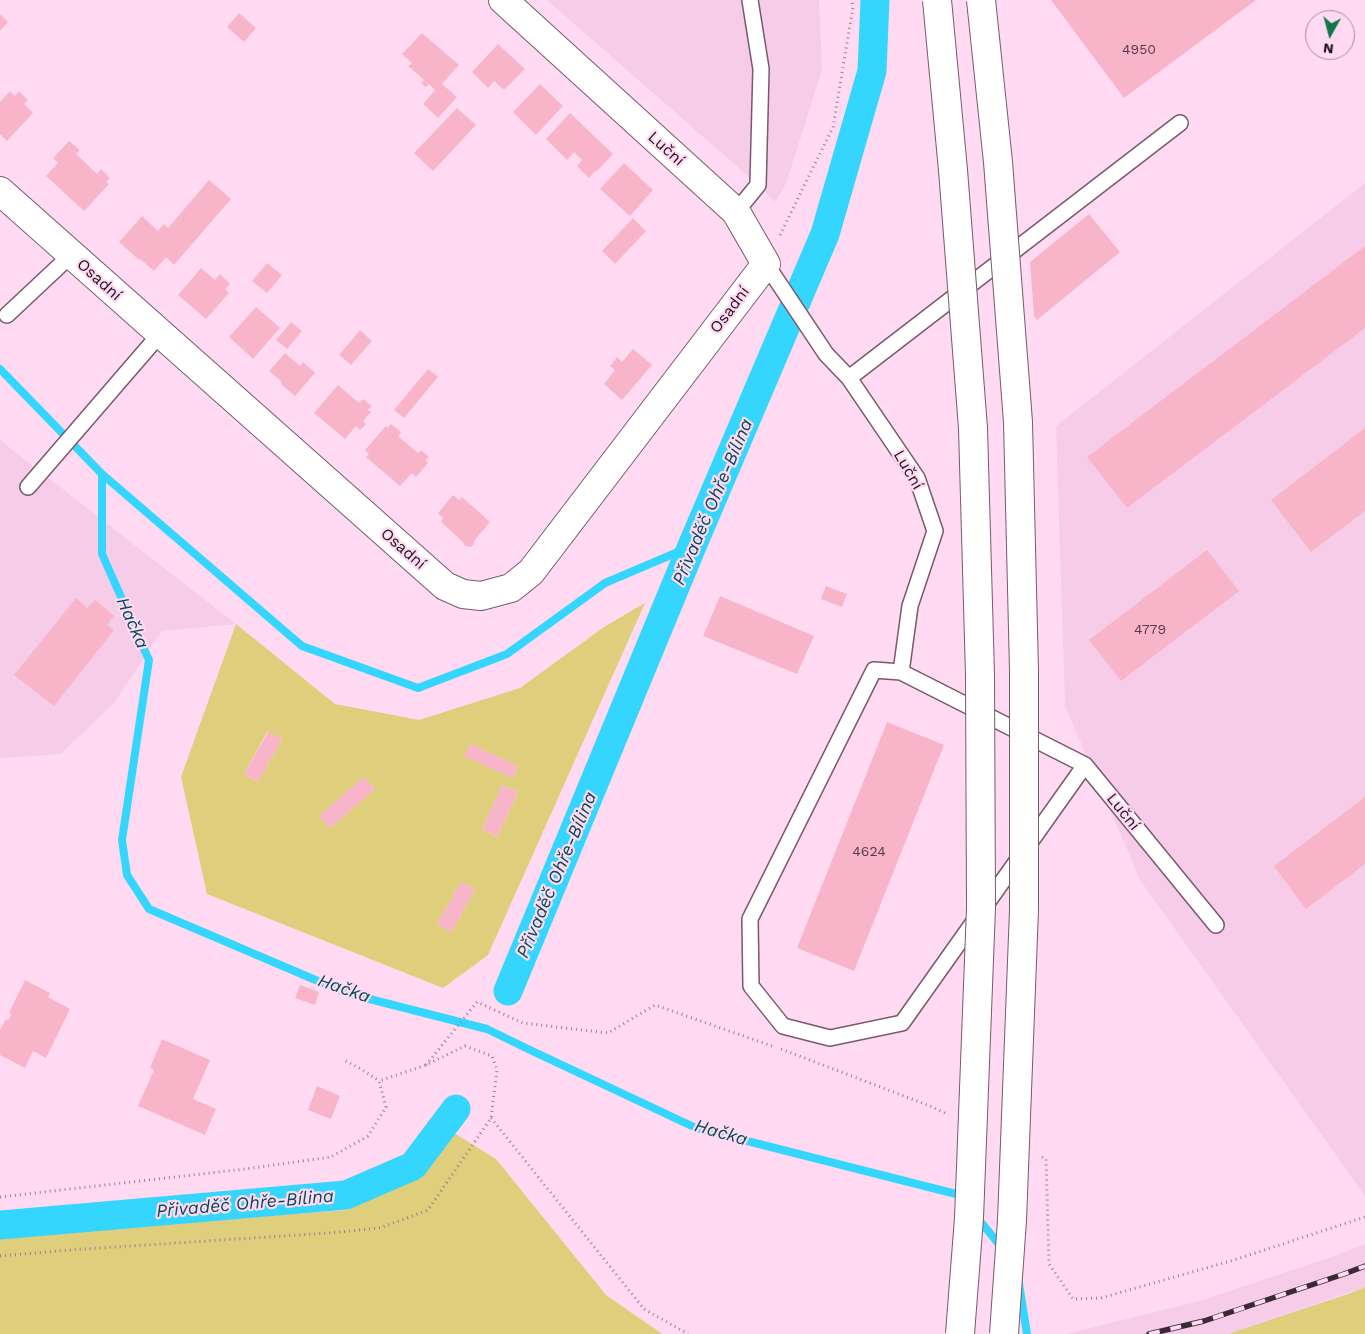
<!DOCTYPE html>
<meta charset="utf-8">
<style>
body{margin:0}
#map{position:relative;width:1365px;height:1334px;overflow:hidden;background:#ffdaf2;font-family:"Work Sans",sans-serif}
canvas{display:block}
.north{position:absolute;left:1305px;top:10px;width:50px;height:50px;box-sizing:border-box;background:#ffdaf2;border:1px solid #a68a9c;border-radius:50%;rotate:187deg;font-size:14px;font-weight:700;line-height:20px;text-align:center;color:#20131c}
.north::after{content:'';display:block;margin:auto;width:18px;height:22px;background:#12754c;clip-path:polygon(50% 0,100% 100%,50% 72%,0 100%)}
</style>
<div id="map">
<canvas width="1365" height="1334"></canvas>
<div class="north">N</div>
</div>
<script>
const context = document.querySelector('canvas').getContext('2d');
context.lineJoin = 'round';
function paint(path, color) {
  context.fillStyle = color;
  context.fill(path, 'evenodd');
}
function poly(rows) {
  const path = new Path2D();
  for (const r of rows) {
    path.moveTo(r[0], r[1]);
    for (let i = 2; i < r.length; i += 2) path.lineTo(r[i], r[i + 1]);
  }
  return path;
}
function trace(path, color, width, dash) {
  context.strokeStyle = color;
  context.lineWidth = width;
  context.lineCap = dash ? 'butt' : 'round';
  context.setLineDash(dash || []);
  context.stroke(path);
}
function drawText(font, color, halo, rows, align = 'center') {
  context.font = font + ' "Work Sans",sans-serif';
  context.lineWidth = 4.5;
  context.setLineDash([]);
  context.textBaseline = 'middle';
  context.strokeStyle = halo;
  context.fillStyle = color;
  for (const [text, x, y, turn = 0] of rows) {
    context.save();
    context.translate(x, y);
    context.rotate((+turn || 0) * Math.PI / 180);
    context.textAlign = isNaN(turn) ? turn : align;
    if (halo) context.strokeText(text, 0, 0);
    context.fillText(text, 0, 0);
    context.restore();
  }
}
const built = poly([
 [547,0,819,0,822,70,786,184,775,202,758,185],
 [1365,183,1365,1196,1140,880,1065,706,1056,426],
 [0,440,236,624,162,631,114,703,61,754,0,758],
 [1365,1244,1365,1287,1228,1334,1066,1334,1199,1301,1337,1255]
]);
const green = poly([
 [645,603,488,955,443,988,207,894,181,777,236,624,335,704,419,720,520,688,604,627],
 [267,732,282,739,258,782,244,774],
 [470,744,518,766,513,778,465,756],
 [364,777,375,789,330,828,320,816],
 [502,785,518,792,497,837,482,829],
 [461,882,475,890,451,932,437,924],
 [454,1133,496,1159,606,1295,662,1334,0,1334,0,1238,80,1230,347,1210,416,1179],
 [1365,1287,1365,1334,1228,1334,1351,1293]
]);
const stream = poly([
 [0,369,102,474,102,554,149,660,122,840,127,875,149,909,346,993,487,1029,528,1049,696,1128,960,1195,963,1199],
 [102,474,302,646,418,688,507,654,605,583,692,546],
 [976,1216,1002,1248],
 [1019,1284,1027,1334]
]);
const canal = poly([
 [508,991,692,546,825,234,872,71,875,0],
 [0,1225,346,1195,413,1166,456,1109]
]);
const building = poly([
 [1051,0,1256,0,1124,98],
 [239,13,256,28,244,42,227,27],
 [0,14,8,22,0,31],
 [422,33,459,65,442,84,457,97,438,118,423,104,435,90,429,84,426,87,421,83,424,80,408,66,412,63,402,54],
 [498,44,525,69,504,90,494,81,488,88,472,72],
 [540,84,563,106,536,135,513,112],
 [10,91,15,96,19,91,28,100,24,104,33,113,7,141,0,134,0,102],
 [457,108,476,125,433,171,414,153],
 [570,113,613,154,596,172,595,171,589,178,577,166,582,160,574,152,567,160,546,139],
 [69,141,80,150,76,154,97,174,101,169,110,178,106,182,109,184,84,211,46,176,58,163,53,158],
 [624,163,653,190,630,216,600,189],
 [209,180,231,199,174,265,166,257,154,271,140,259,139,260,119,242,142,216,158,231,164,224,168,228],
 [1089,214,1120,252,1037,320,1034,316,1030,262],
 [633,218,646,231,615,264,602,251],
 [1365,246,1365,328,1127,508,1087,457],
 [267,263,282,275,267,293,252,281],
 [201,268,215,280,220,274,230,284,225,289,229,293,206,319,178,295],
 [256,307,280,328,253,359,229,337],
 [291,322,302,331,287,349,276,340],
 [360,330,372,341,351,365,339,355],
 [633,349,652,365,622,400,604,384,615,370,610,366,617,357,622,362],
 [285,353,300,366,303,362,315,373,295,396,281,384,282,382,269,371],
 [428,369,438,377,404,418,394,410],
 [338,385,359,403,363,399,372,406,368,410,371,412,363,421,366,424,360,430,356,426,345,439,314,413],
 [391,424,401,432,398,436,418,453,421,450,429,457,426,460,428,463,416,477,412,473,400,486,366,457,369,454,365,450,386,426,388,428],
 [1365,428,1365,511,1311,552,1271,500],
 [453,495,459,500,462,497,490,522,474,541,474,544,471,547,465,546,463,542,441,522,443,518,438,513],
 [1207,550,1239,591,1121,681,1089,640],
 [826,586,847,594,842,607,821,599],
 [720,596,814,636,797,674,703,636],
 [76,598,87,608,95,600,114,616,107,625,114,630,54,706,14,675],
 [887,722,944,745,854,971,797,948],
 [268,732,282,739,258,782,244,774],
 [470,744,518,766,513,778,464,756],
 [364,777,375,789,330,828,319,816],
 [502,785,518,792,497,837,482,829],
 [1365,797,1365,864,1306,909,1274,866],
 [461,882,475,890,451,932,437,924],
 [25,980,50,993,48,997,70,1009,46,1058,33,1051,25,1068,0,1055,0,1030,6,1019,8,1021,11,1014,9,1013],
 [300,985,319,992,315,1005,295,998],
 [162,1039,210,1060,193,1099,216,1109,205,1135,138,1106,154,1070,150,1068],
 [317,1086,340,1096,331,1119,308,1110]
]);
const path = poly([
 [780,235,833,127,853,7,852,0],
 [781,1049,930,1106,947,1114],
 [426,1065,477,1002,523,1023,608,1033,655,1005,772,1046],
 [491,1118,644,1309,688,1334],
 [1042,1157,1046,1159,1049,1264,1073,1299,1101,1298,1234,1260,1365,1217],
 [0,1197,245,1169,331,1157,368,1136,386,1107,379,1081,361,1069,344,1060],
 [0,1256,69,1250,329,1233,380,1228,428,1210,491,1118,497,1070,492,1056,465,1046,426,1065,379,1081]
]);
const service = poly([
 [736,212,758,185,761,69,750,0],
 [766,264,826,354,849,378,917,478,935,531,910,606,901,672,1085,765,1216,925],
 [7,315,71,255],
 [849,378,1180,123],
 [28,487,160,334],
 [901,672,874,670,750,919,751,986,783,1026,830,1038,902,1023,1085,765]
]);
const minor = poly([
 [0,191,445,586,463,594,481,596,511,588,531,572,766,264,736,212,503,0]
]);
const rail = poly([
 [1149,1334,1204,1321,1344,1274,1365,1266]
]);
const trunkBridge = poly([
 [937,0,953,170,973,428,980,675,981,908,969,1218,960,1334],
 [981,0,998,162,1018,422,1024,671,1024,910,1012,1220,1004,1334]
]);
const numberNames = [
 ["4950",1139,50],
 ["4779",1150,630],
 ["4624",869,852]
];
const streetNames = [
 ["Luční",666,149,42],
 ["Osadní",99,280,42],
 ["Osadní",730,310,-53],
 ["Luční",908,470,60],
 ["Osadní",403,549,41],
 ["Luční",1123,812,51]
];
const waterNames = [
 ["Přivaděč Ohře-Bílina",713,502,-67],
 ["Hačka",132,623,66],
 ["Přivaděč Ohře-Bílina",557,875,-67],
 ["Hačka",344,989,19],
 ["Hačka",721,1133,16],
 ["Přivaděč Ohře-Bílina",245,1204,-5]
];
paint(built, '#f7cce8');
paint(green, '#dfcf7c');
trace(stream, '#35d6fe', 8);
trace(canal, '#35d6fe', 29);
paint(building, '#f8b5c9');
trace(service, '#78596e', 18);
trace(minor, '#78596e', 30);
trace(path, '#997f90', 3, [1, 4]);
trace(service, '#fff', 15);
trace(minor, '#fff', 28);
trace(rail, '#3a2a35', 5.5);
trace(rail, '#ffdaf2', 4, [11]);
trace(trunkBridge, '#78596e', 30, []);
trace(trunkBridge, '#fff', 28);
drawText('14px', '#563c47', null, numberNames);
drawText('16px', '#20131c', '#ffdaf2', streetNames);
drawText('italic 18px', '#034959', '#ffdaf2', waterNames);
</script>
